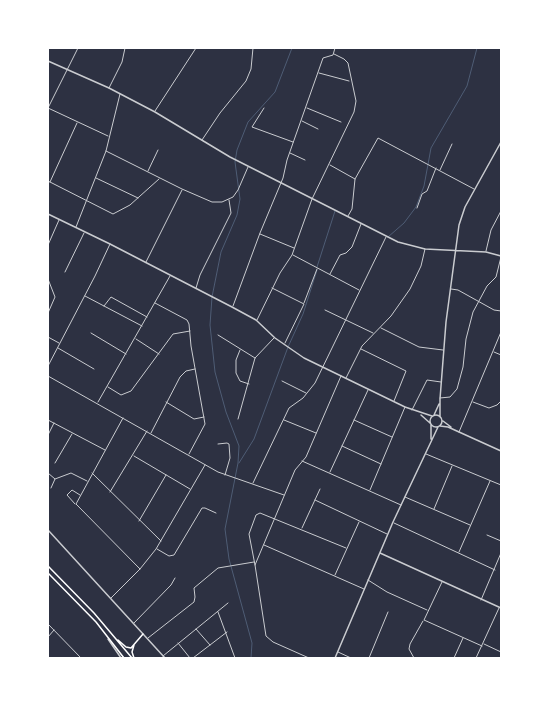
<!DOCTYPE html>
<style>
body{margin:0}
#map{position:relative;width:549px;height:706px;overflow:hidden;background:#2d3142;font-family:Raleway,sans-serif}
canvas{display:block}
.frame{position:absolute;inset:0;border:49px solid #fff;pointer-events:none}
</style>
<div id="map">
<canvas width="549" height="706"></canvas>
<div class="frame"></div>
</div>
<script>
const context = document.querySelector('canvas').getContext('2d');
context.lineJoin = 'round';
function poly(rows) {
  const path = new Path2D();
  for (const r of rows) {
    if (r.length === 3) {
      path.moveTo(r[0] + r[2], r[1]);
      path.arc(r[0], r[1], r[2], 0, 2 * Math.PI);
      continue;
    }
    path.moveTo(r[0], r[1]);
    for (let i = 2; i < r.length; i += 2) path.lineTo(r[i], r[i + 1]);
  }
  return path;
}
function trace(path, color, width, dash) {
  context.strokeStyle = color;
  context.lineWidth = width;
  context.lineCap = dash ? 'butt' : 'round';
  context.setLineDash(dash || []);
  context.stroke(path);
}
const stream = poly([
 [388,237,404,223,416,207,424,186,431,148,467,86,477,48],
 [317,267,335,211],
 [239,463,254,439,288,347,303,314,317,270],
 [251,658,252,643,229,559,225,529,238,463,239,446,226,412,215,372,210,325,212,297,221,252,237,215,240,199,235,162,237,150,248,122,275,92,292,48]
]);
const minor = poly([
 [319,73,349,81],
 [109,88,122,62,125,48],
 [48,108,78,48],
 [48,108,108,136],
 [264,108,252,127,293,142],
 [307,108,341,122],
 [155,111,196,48],
 [302,121,318,129],
 [202,140,220,113,246,81,251,69,253,48],
 [106,151,182,189,212,202,222,202,233,197,238,190,248,167],
 [290,153,305,160],
 [330,165,355,179],
 [440,170,452,144],
 [148,171,158,150],
 [96,178,138,198],
 [48,181,113,214,130,205,159,179],
 [50,182,77,123],
 [417,208,422,194,427,191,436,168],
 [348,216,352,209,355,179,378,138,474,189],
 [76,227,106,151,120,94],
 [260,234,294,248],
 [48,245,59,220],
 [486,251,491,230,501,211],
 [293,255,359,290],
 [146,262,182,190],
 [65,272,84,233],
 [330,274,340,255,346,253,352,247,361,224],
 [48,279,55,297,48,313],
 [196,288,200,275,231,213,229,200],
 [272,288,304,304,285,343],
 [451,289,458,290,494,310,501,311],
 [85,296,142,326],
 [155,303,187,320,189,324,191,346,205,424,189,454],
 [304,303,317,269],
 [104,306,111,297,147,317],
 [233,306,260,233,283,178,287,160,323,58,333,55,335,48],
 [325,310,373,333],
 [257,320,280,273,292,255,312,199,354,112,356,101,348,63,344,59,334,54],
 [381,328,419,347,443,350],
 [91,333,126,354],
 [218,335,255,358],
 [48,337,59,343],
 [136,339,159,354],
 [58,348,94,369],
 [361,349,406,371,394,401],
 [240,350,236,360,236,373,240,381,249,384],
 [494,352,501,355],
 [48,366,95,276,110,244],
 [48,376,218,472,284,495],
 [346,378,362,346,391,316,410,289,421,266,425,249],
 [282,381,306,393],
 [108,387,121,395,131,391,173,334,190,331],
 [440,398,450,397,457,389,463,367,466,339,473,312,487,286,496,277,501,257],
 [98,402,170,276],
 [166,402,194,419,204,417],
 [473,402,489,408,497,405,501,401],
 [412,410,427,380,441,382],
 [123,418,76,504,140,569],
 [238,419,255,358,274,338],
 [48,420,105,450],
 [284,420,316,433],
 [354,420,392,437],
 [459,432,501,332],
 [151,433,180,377,186,371,195,369],
 [48,435,54,423],
 [218,444,227,443,229,444,230,458,225,475],
 [342,446,381,464],
 [426,454,501,485],
 [134,456,190,489],
 [302,461,401,505],
 [55,463,72,434],
 [330,472,368,390],
 [48,473,55,479,51,488],
 [92,473,161,541],
 [55,479,71,473,87,481],
 [253,483,289,408,303,398,315,383,386,237],
 [370,490,405,407],
 [110,492,147,431],
 [405,497,470,525],
 [315,500,387,534],
 [75,504,67,495,72,490,80,495],
 [434,509,452,466],
 [139,521,166,475],
 [394,523,495,570],
 [302,528,320,489],
 [487,535,501,541],
 [264,545,364,589],
 [157,549,169,556,174,555,202,508,205,508,216,513],
 [459,552,490,481],
 [255,565,249,534,256,515,260,513,346,548],
 [335,575,359,522],
 [368,580,387,592,427,610],
 [442,582,424,620,482,646],
 [111,598,140,569,156,549,205,465],
 [481,600,501,553],
 [218,612,235,658],
 [134,623,171,585,175,578],
 [48,624,81,658],
 [196,629,210,645],
 [48,637,54,630],
 [148,638,194,602,195,597,194,588,218,568,254,562],
 [178,643,190,658],
 [484,644,501,652],
 [338,652,351,658],
 [163,656,228,603],
 [193,658,227,632],
 [309,658,273,642,266,636,255,565,295,470,306,457,341,376],
 [369,658,388,612],
 [414,658,409,649,410,644,423,621],
 [454,658,463,638],
 [476,658,499,608]
]);
const tertiary = poly([
 [48,61,109,88,155,112,230,157,398,242,425,249,486,252,501,256],
 [48,214,110,244,232,307,256,320,275,338,304,358,405,407,432,416],
 [421,415,430,423],
 [434,415,439,404],
 [436,421,6],
 [440,417,440,399,446,322,459,225,465,207,501,142],
 [443,421,451,427],
 [440,426,448,427,501,451],
 [431,439,431,425],
 [48,530,165,658],
 [380,553,501,608],
 [108,639,121,658],
 [335,658,393,522,438,427]
]);
const primary = poly([
 [48,566,94,613,132,658],
 [48,573,96,622,124,658],
 [118,640,126,647,131,648,143,634],
 [134,658,132,652,134,645]
]);
trace(stream, '#4f5d75', 1);
trace(minor, '#caccd0', 1);
trace(tertiary, '#caccd0', 1.5);
trace(primary, '#fff', 1.5);
</script>
